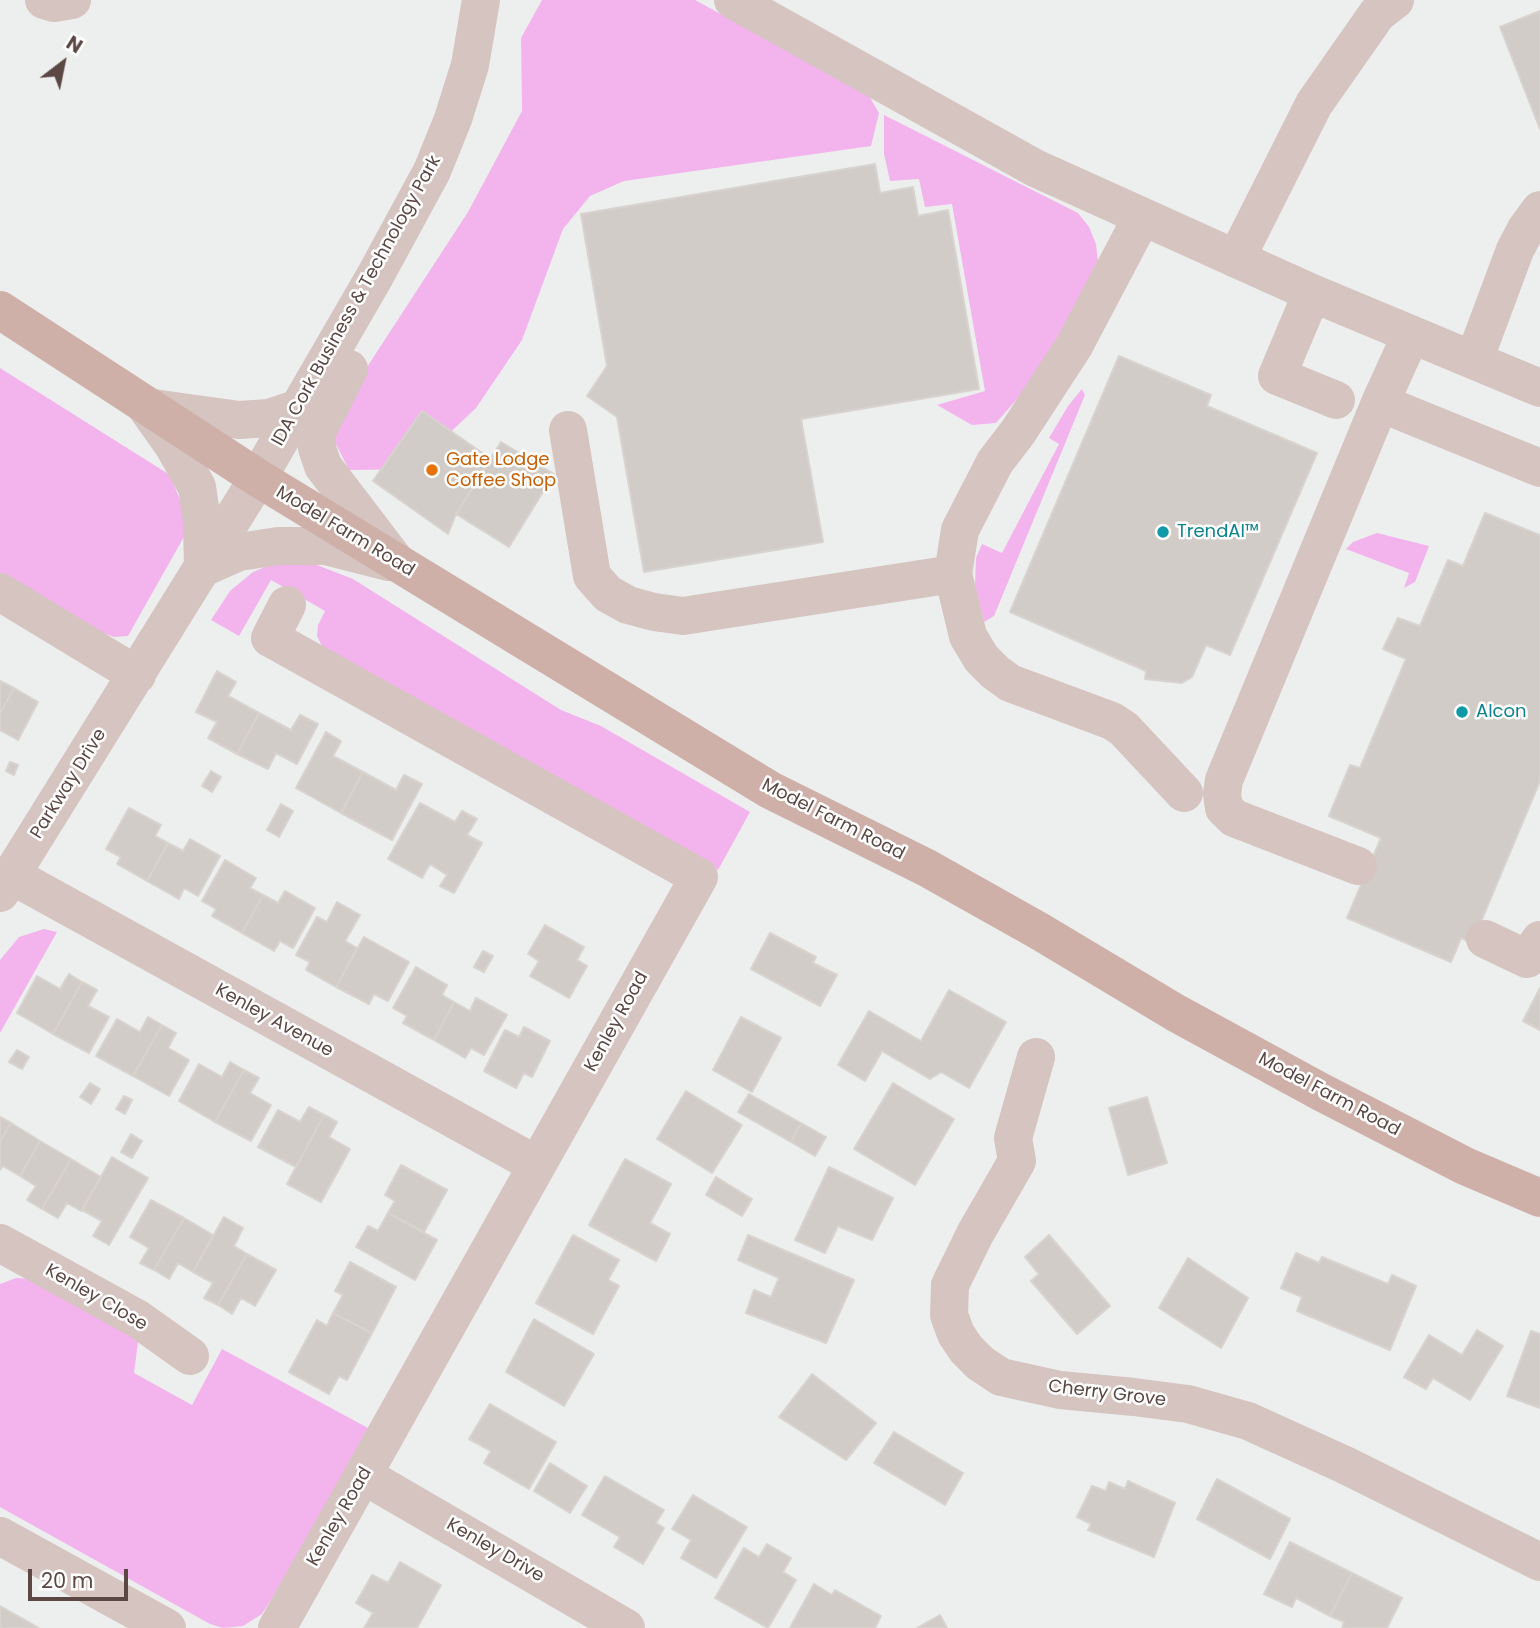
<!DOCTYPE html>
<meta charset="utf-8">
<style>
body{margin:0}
#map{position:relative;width:1540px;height:1628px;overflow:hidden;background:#ecefee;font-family:Poppins,sans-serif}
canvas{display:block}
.north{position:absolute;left:28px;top:28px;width:70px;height:70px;-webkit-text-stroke:5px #fff;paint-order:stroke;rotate:32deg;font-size:19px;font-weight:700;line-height:28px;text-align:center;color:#5b4743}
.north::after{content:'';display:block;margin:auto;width:24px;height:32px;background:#5b4743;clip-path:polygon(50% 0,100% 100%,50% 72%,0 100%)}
.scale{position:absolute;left:28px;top:1569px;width:100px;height:32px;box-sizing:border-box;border:4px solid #5b4743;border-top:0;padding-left:9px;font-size:21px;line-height:24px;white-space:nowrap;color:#5b4743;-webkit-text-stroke:5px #fff;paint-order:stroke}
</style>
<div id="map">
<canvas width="1540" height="1628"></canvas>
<div class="north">N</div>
<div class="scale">20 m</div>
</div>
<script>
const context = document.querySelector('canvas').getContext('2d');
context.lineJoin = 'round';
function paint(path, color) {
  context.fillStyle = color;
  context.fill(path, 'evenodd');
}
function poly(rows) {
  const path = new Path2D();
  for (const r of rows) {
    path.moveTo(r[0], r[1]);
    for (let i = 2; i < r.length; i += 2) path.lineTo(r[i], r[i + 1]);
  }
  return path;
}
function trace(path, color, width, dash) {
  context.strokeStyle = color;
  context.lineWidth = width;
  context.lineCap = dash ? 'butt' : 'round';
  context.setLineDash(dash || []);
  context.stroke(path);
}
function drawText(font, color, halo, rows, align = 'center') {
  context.font = font + ' Poppins,sans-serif';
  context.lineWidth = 5;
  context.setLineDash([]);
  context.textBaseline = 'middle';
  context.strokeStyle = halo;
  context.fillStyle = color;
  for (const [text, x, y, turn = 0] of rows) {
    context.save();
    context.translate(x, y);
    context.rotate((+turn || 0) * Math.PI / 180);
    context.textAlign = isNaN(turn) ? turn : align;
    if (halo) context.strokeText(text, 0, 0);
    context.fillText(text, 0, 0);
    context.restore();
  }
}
const green = poly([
 [542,0,695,0,868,94,879,113,871,146,624,181,590,196,563,229,522,340,476,408,439,443,421,469,349,470,333,438,369,364,468,212,522,111,521,38],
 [884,115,1078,213,1089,227,1096,244,1098,262,1088,288,1024,391,996,423,972,425,937,405,985,391,952,204,925,207,919,179,890,181,884,154],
 [0,368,170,475,185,512,185,535,128,636,114,637,103,633,0,574],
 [1082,389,1085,395,994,616,984,622,975,585,976,558,982,544,1002,553,1059,444,1049,438,1068,406],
 [1377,533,1429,546,1415,582,1404,588,1409,573,1346,549,1353,542],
 [304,560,353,579,561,710,601,726,750,812,718,870,322,646,317,636,318,625,325,611,271,580,239,636,211,620,230,591,253,572,267,566],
 [44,929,57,932,0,1033,0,960,19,937],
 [16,1278,33,1279,132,1337,138,1342,134,1373,192,1405,222,1349,368,1428,294,1564,262,1614,243,1626,223,1628,210,1624,0,1507,0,1284]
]);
const building = poly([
 [1540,11,1540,129,1500,27,1540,11],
 [875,164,880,193,913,187,918,216,948,210,979,389,801,419,823,542,644,572,617,417,587,396,607,366,581,214,875,164],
 [1119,356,1211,395,1207,406,1317,453,1230,655,1206,645,1192,677,1182,683,1145,679,1146,671,1010,612,1119,356],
 [422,411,491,459,456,514,448,534,373,481,422,411],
 [501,442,554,474,509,547,456,514,501,442],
 [1485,513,1540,535,1540,781,1472,943,1461,938,1451,962,1347,918,1381,838,1329,816,1350,765,1360,768,1406,659,1383,649,1398,618,1420,626,1448,560,1463,566,1485,513],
 [217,671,236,682,228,696,259,713,237,754,208,738,217,722,196,712,217,671],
 [0,681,14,688,0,714,0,681],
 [14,688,38,702,18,740,0,730,0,714,14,688],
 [259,713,291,730,300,715,318,724,297,764,276,753,268,769,237,754,259,713],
 [326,732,341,741,333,756,363,772,341,813,296,788,326,732],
 [10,762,18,765,14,775,6,771,10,762],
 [211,771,221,777,212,792,202,786,211,771],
 [363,772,396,790,404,775,422,784,392,840,341,813,363,772],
 [420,803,455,822,462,811,477,819,467,835,482,843,454,893,440,886,447,875,430,864,422,878,388,859,420,803],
 [281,804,293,811,279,837,267,830,281,804],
 [129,808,161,825,155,836,168,843,147,881,117,864,121,857,106,849,129,808],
 [190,839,220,856,198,896,184,888,179,899,147,881,168,843,183,851,190,839],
 [225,860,256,878,250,888,263,895,242,933,212,916,216,909,202,901,225,860],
 [285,891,315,908,293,948,280,941,274,951,242,933,263,895,278,903,285,891],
 [337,902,360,915,345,941,357,948,336,987,306,970,310,962,296,955,317,917,327,922,337,902],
 [545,925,584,947,577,960,587,966,569,998,530,976,539,961,528,954,545,925],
 [770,933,816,957,813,963,837,975,820,1006,751,969,770,933],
 [364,937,409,962,388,1001,374,994,369,1004,336,987,364,937],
 [483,951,493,956,484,972,474,967,483,951],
 [416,967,447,985,442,995,454,1002,434,1040,403,1023,407,1016,393,1008,416,967],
 [69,974,82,982,53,1034,17,1013,37,976,60,989,69,974],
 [82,982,97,990,88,1006,109,1017,89,1053,53,1034,82,982],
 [1540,988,1540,1030,1523,1021,1540,988],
 [949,990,1006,1022,969,1088,941,1072,930,1079,882,1051,865,1081,838,1065,869,1011,921,1041,949,990],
 [476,998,507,1015,484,1055,471,1048,465,1058,434,1040,454,1002,470,1011,476,998],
 [148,1017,162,1025,133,1076,96,1056,117,1019,140,1032,148,1017],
 [741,1017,781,1038,752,1092,713,1070,741,1017],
 [162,1025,176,1033,168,1048,189,1060,169,1096,133,1076,162,1025],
 [524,1027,550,1041,532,1077,524,1073,516,1088,484,1071,505,1030,519,1037,524,1027],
 [17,1050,29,1057,22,1069,9,1062,17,1050],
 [230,1062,244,1070,215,1122,179,1101,199,1064,222,1077,230,1062],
 [244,1070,259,1078,250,1093,271,1105,251,1141,215,1122,244,1070],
 [90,1083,100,1089,91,1104,80,1097,90,1083],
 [893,1083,954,1119,915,1185,854,1149,893,1083],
 [686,1091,742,1125,712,1173,657,1139,686,1091],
 [749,1094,801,1123,791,1142,738,1112,749,1094],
 [124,1096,132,1100,125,1114,116,1109,124,1096],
 [1147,1097,1167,1163,1128,1175,1109,1108,1147,1097],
 [309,1107,324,1115,296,1167,258,1147,278,1110,300,1122,309,1107],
 [324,1115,337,1122,329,1137,350,1149,321,1202,287,1184,324,1115],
 [0,1117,11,1123,0,1142,0,1117],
 [11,1123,40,1141,20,1176,3,1166,0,1170,0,1142,11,1123],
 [801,1123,826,1137,815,1156,791,1142,801,1123],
 [131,1134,142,1141,132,1158,121,1152,131,1134],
 [40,1141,71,1159,42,1209,27,1200,36,1186,20,1176,40,1141],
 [112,1157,148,1178,109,1245,93,1236,102,1221,82,1210,112,1157],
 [71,1159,101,1177,81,1211,67,1203,58,1218,42,1209,71,1159],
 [625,1159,671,1184,650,1223,670,1234,656,1261,589,1225,625,1159],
 [401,1165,447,1190,424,1232,388,1213,395,1201,385,1195,401,1165],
 [829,1167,893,1198,872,1240,838,1226,825,1253,795,1240,829,1167],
 [716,1177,752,1199,742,1216,706,1195,716,1177],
 [151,1200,184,1218,154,1270,140,1263,149,1248,130,1237,151,1200],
 [388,1213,437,1240,415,1280,356,1247,368,1226,378,1231,388,1213],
 [224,1217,243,1228,234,1246,247,1254,218,1305,204,1298,213,1283,193,1272,224,1217],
 [184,1218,213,1235,193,1272,178,1263,169,1279,154,1270,184,1218],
 [573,1235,619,1260,608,1280,619,1286,593,1334,536,1303,573,1235],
 [748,1235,854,1280,826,1343,746,1313,754,1290,771,1297,779,1278,738,1260,748,1235],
 [1049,1235,1110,1306,1077,1334,1031,1281,1039,1274,1025,1257,1049,1235],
 [1296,1253,1319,1263,1322,1257,1388,1284,1392,1275,1416,1286,1390,1350,1297,1311,1302,1297,1281,1288,1296,1253],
 [247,1254,276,1270,255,1306,241,1298,232,1314,218,1305,247,1254],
 [1188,1258,1248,1298,1221,1348,1159,1308,1188,1258],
 [350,1262,396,1287,372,1333,333,1313,343,1295,335,1291,350,1262],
 [333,1313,372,1333,347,1380,339,1376,329,1394,289,1372,317,1320,327,1326,333,1313],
 [534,1319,594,1354,564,1406,506,1372,534,1319],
 [1477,1330,1503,1346,1470,1400,1433,1378,1426,1389,1404,1377,1429,1335,1462,1355,1477,1330],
 [1531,1331,1540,1334,1540,1408,1507,1396,1531,1331],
 [812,1374,876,1423,846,1460,779,1417,812,1374],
 [490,1404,556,1442,529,1489,484,1463,491,1451,469,1439,490,1404],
 [894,1432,963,1473,945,1505,874,1463,894,1432],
 [550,1463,587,1486,570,1513,534,1491,550,1463],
 [605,1476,664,1510,656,1523,664,1528,643,1564,614,1547,620,1537,582,1515,605,1476],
 [1217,1479,1290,1519,1270,1559,1197,1519,1217,1479],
 [1128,1481,1175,1503,1154,1557,1088,1530,1091,1524,1077,1517,1092,1486,1106,1491,1109,1482,1125,1489,1128,1481],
 [693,1495,747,1527,716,1578,681,1558,691,1540,672,1529,693,1495],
 [1290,1542,1352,1573,1330,1616,1296,1598,1292,1607,1264,1594,1290,1542],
 [767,1544,791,1558,783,1572,796,1580,768,1628,715,1598,744,1548,759,1557,767,1544],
 [400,1562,441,1585,417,1628,364,1628,373,1613,356,1603,372,1575,388,1583,400,1562],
 [1352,1573,1402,1598,1387,1628,1342,1628,1344,1622,1330,1616,1352,1573],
 [814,1584,832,1595,835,1590,881,1616,875,1628,790,1628,814,1584],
 [0,1606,39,1628,0,1628,0,1606],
 [940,1615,947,1628,917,1628,940,1615]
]);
const minor = poly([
 [44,0,54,3,72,0],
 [733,0,1035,168,1312,293,1540,388],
 [1142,217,1074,346,1018,432,995,462,960,530,953,574,968,636,981,658,995,672,1010,683,1112,721,1124,729,1184,793],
 [1236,259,1314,104,1377,14,1395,0],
 [1312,293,1277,376,1336,400],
 [1474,360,1515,250,1526,229,1540,210],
 [349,369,317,432,317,448,323,466,394,559],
 [1380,403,1540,468],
 [146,407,173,445,197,487,202,521,203,568,239,552,278,546,326,546,389,562],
 [146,407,239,420,269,418,299,408],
 [568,430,592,576,608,594,628,605,654,612,683,616,953,574],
 [0,592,137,675],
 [1358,866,1234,818,1224,808,1222,794,1224,780,1246,727,1380,403,1411,335],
 [11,875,537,1165],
 [0,893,258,478,375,276,432,171,453,119,470,65,481,0],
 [1485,939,1527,959,1540,940],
 [1036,1057,1013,1138,1017,1161,975,1234,950,1285,949,1315,956,1334,966,1349,980,1363,1001,1377,1060,1390,1134,1397,1188,1404,1248,1421,1345,1465,1540,1562],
 [0,1243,138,1319,190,1356],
 [363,1475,626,1628],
 [0,1536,167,1628],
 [277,1628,699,877,270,638,287,605]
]);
const major = poly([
 [0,310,258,478,770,790,927,868,1039,931,1176,1013,1321,1092,1465,1166,1540,1198]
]);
const markers = [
 [432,470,7,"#e8710a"],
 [1163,532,7,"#0f9aa8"],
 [1462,712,7,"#0f9aa8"]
];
const streetNames = [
 ["IDA Cork Business & Technology Park",357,301,-61],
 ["Model Farm Road",345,532,31],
 ["Parkway Drive",69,784,-58],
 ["Model Farm Road",833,820,27],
 ["Kenley Avenue",274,1021,29],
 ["Kenley Road",617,1022,-61],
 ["Model Farm Road",1329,1095,28],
 ["Kenley Close",96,1298,30],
 ["Cherry Grove",1107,1394,7],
 ["Kenley Road",340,1517,-60],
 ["Kenley Drive",495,1551,30]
];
const foodNames = [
 ["Gate Lodge",446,460],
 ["Coffee Shop",446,481]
];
const cultureNames = [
 ["TrendAI™",1177,532],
 ["Alcon",1476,712]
];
paint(green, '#f3b4ed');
paint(building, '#d2ccc8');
trace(building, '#d9d3cf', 2);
trace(minor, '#d5c4c0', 38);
trace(major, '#cfb0a8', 38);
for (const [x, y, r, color] of markers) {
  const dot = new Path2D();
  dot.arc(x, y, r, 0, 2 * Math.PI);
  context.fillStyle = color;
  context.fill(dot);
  trace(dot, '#fff', 2.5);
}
drawText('18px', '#5b4743', '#fff', streetNames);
drawText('18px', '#c56008', '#fff', foodNames, 'left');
drawText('18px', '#0d838f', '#fff', cultureNames, 'left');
</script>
